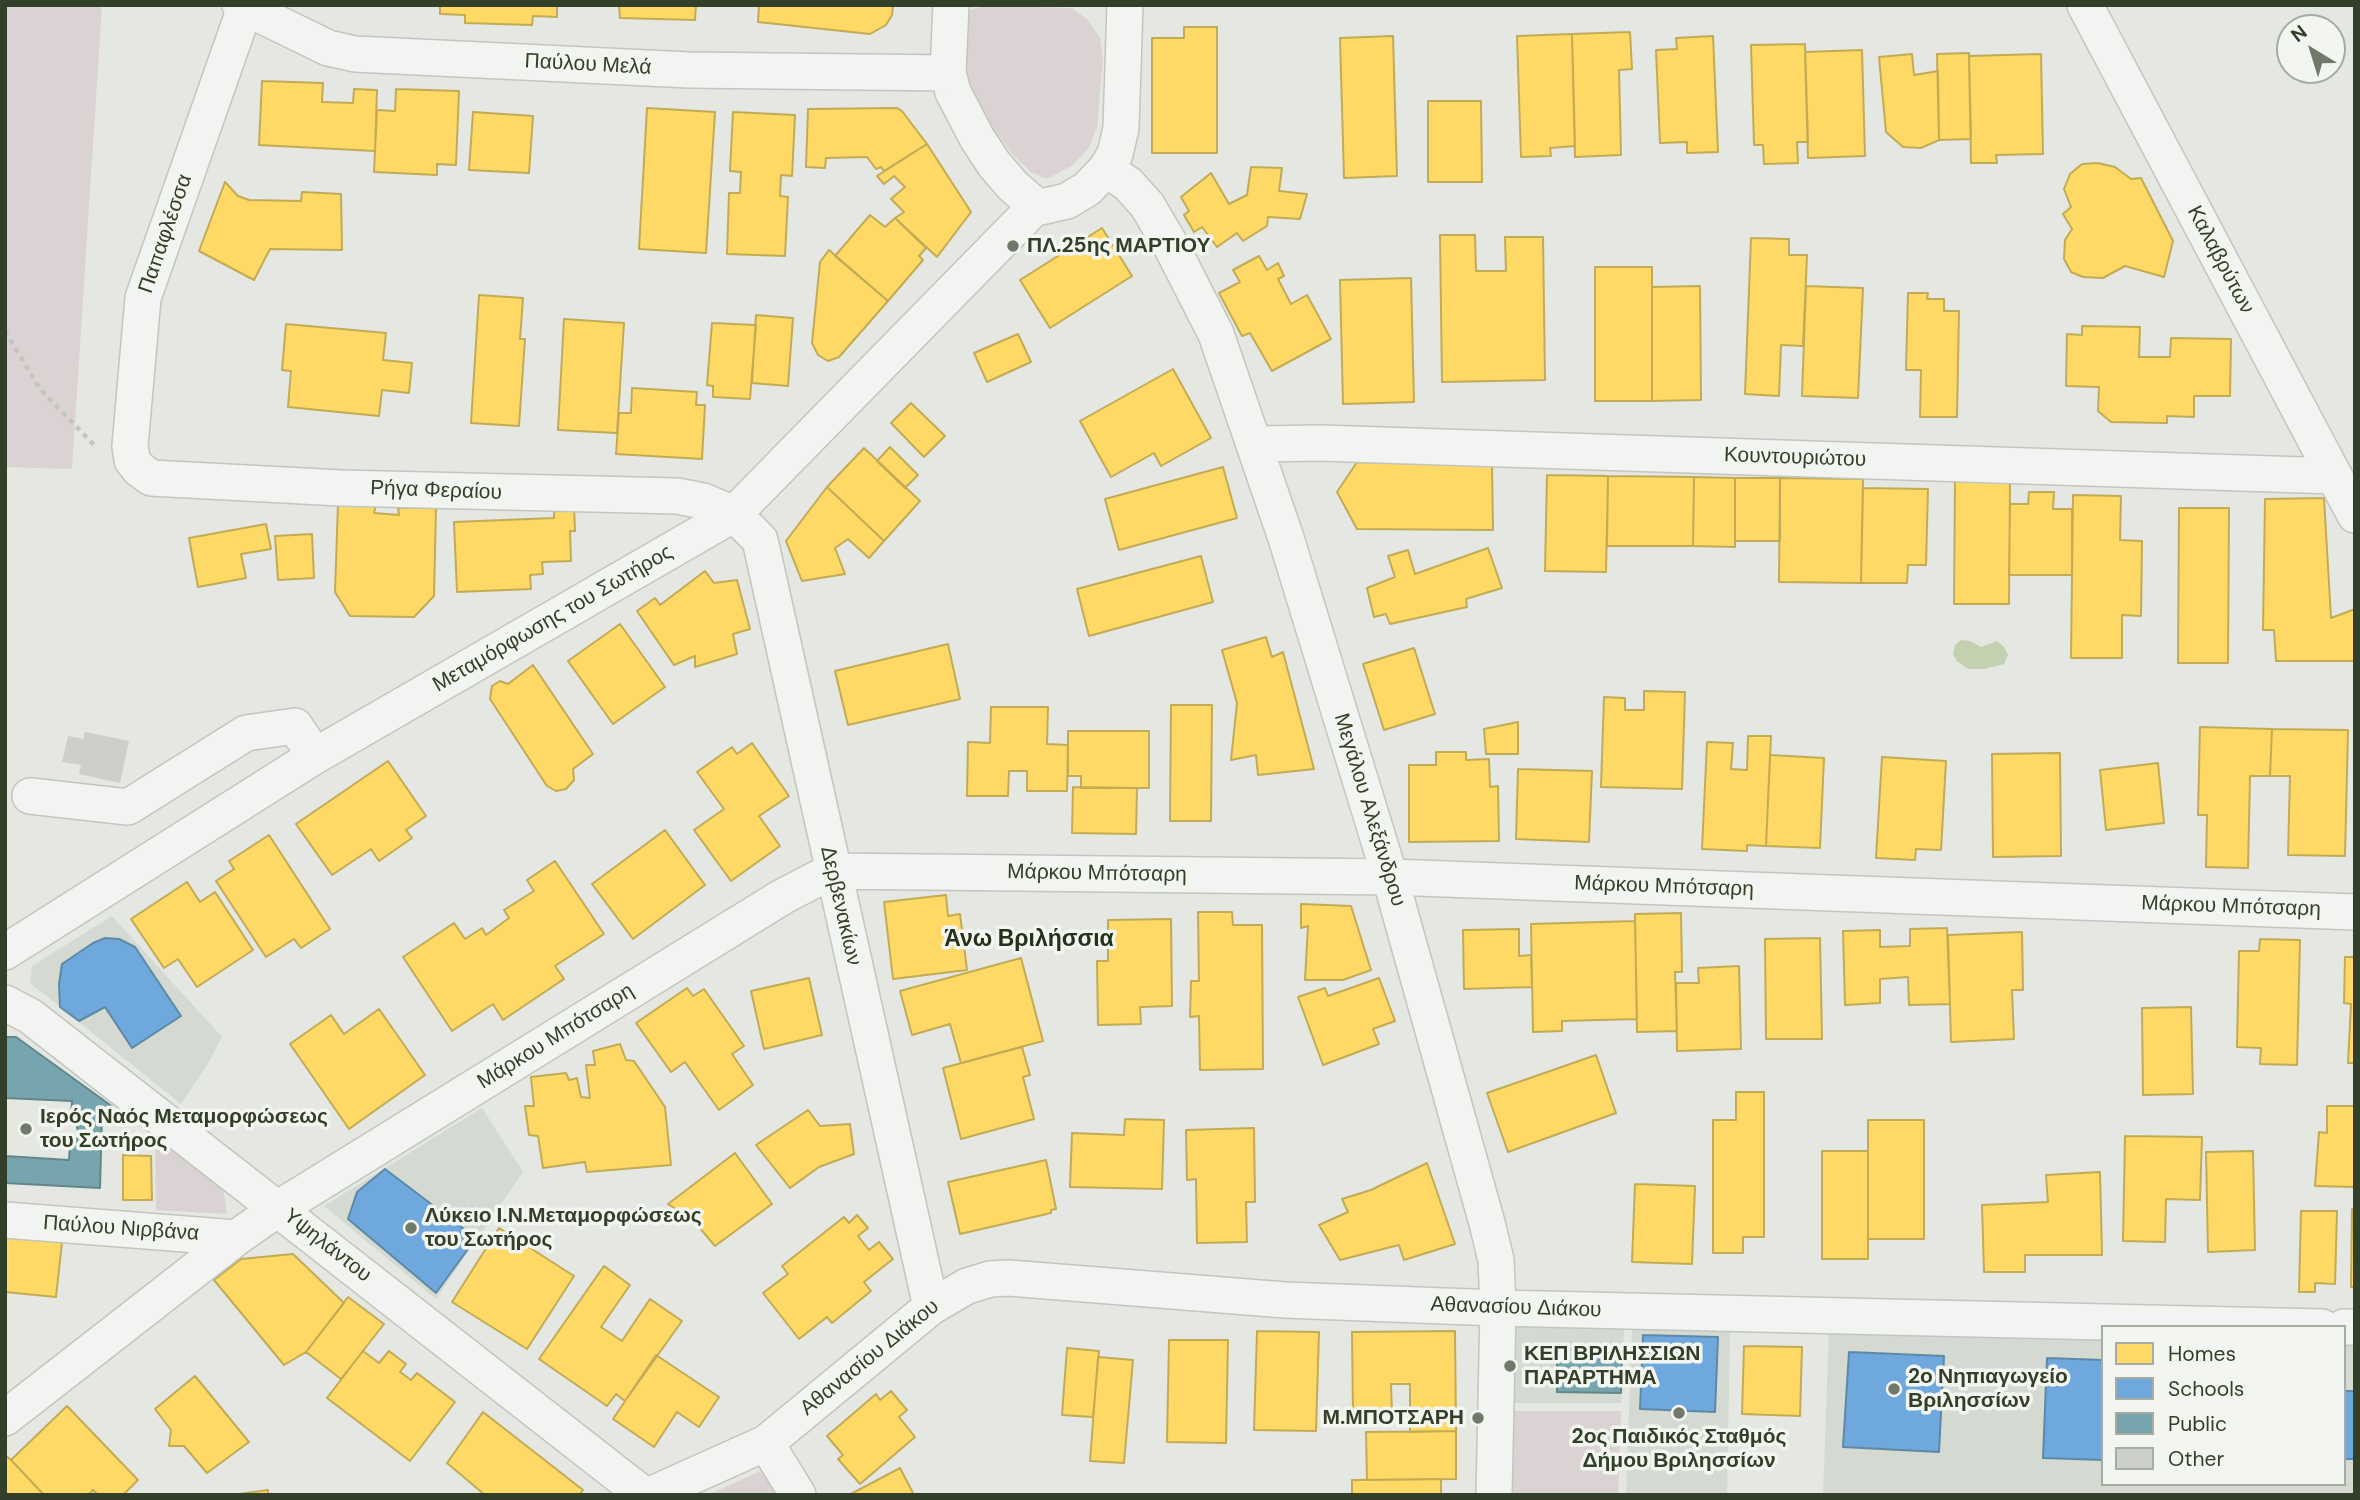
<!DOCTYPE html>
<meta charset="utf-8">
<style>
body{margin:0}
#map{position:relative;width:2360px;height:1500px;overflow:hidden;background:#e4e7e2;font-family:"DM Sans",sans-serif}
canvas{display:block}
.frame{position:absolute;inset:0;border:7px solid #334029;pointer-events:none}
.legend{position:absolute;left:2101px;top:1325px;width:245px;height:161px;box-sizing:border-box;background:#f3f6f0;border:2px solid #a6ada0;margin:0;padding:9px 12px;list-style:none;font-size:21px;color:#334029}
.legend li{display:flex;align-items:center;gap:14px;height:35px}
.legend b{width:35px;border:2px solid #a6ada0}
.north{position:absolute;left:2276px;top:14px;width:70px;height:70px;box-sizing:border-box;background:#f3f6f0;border:2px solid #a6ada0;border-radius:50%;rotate:322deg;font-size:19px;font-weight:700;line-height:28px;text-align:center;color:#334029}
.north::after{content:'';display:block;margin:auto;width:24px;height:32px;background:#717a6a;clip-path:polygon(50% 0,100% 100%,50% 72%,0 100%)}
</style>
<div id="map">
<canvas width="2360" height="1500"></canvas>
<div class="frame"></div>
<ul class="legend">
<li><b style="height:19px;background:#ffd966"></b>Homes</li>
<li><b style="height:19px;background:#6fa8dc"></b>Schools</li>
<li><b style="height:19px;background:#76a5af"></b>Public</li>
<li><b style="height:19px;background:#cdcfcb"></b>Other</li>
</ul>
<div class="north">N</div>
</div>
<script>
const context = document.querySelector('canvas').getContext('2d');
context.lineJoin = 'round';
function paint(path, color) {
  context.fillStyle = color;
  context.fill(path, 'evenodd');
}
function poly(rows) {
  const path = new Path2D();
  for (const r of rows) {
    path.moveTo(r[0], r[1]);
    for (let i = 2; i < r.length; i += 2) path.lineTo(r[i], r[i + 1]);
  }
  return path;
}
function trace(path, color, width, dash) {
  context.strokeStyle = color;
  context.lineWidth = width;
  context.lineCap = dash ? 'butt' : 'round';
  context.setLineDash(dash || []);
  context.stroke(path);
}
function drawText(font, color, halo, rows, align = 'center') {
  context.font = font + ' "DM Sans",sans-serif';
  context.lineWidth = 7;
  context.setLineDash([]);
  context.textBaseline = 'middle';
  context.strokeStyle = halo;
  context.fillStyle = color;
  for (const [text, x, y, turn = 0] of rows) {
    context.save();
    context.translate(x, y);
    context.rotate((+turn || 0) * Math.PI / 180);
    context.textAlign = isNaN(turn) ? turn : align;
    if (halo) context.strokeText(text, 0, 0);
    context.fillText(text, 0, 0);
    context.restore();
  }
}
const built = poly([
 [112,916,222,1037,207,1065,181,1104,30,983,32,966],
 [482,1108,523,1172,436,1299,324,1206],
 [1513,1327,1624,1329,1621,1403,1511,1403],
 [1632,1329,1730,1331,1727,1495,1626,1495],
 [1829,1331,2103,1339,2103,1484,2344,1484,2344,1345,2355,1345,2355,1495,1823,1494]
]);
const green = poly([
 [5,5,102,5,72,469,5,467],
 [985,6,1072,8,1088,20,1100,38,1103,58,1097,127,1089,148,1073,165,1047,179,1031,172,1013,155,970,97,960,61,967,11],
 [155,1137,223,1187,227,1214,156,1210],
 [1510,1411,1621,1411,1618,1495,1507,1495],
 [761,1471,768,1472,781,1495,708,1495]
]);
const water = poly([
 [1961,640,1970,641,1981,647,1997,641,2004,647,2008,655,2004,664,1984,669,1968,669,1957,661,1953,654,1955,645]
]);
const homes = poly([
 [440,5,557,5,557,17,533,16,532,25,465,23,465,15,440,14,440,5],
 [619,5,696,5,695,20,620,18,619,5],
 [759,5,893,5,892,15,886,25,870,34,758,22,759,5],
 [1184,27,1217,27,1217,153,1152,153,1152,38,1184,38,1184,27],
 [1630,32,1632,69,1619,70,1621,155,1575,157,1572,34,1630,32],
 [1572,34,1575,146,1550,148,1551,156,1521,157,1517,36,1572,34],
 [1393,36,1397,176,1344,178,1340,38,1393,36],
 [1713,36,1718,152,1687,153,1687,142,1660,143,1656,50,1677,49,1676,38,1713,36],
 [1805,44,1808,142,1797,142,1798,163,1764,164,1763,145,1754,145,1751,45,1805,44],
 [1862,50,1865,156,1808,158,1805,52,1862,50],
 [1969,53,1971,139,1939,140,1937,54,1969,53],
 [1912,54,1914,75,1938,71,1939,140,1921,148,1903,147,1886,132,1879,57,1912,54],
 [2041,54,2043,154,1996,155,1997,163,1971,163,1969,56,2041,54],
 [262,81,323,83,322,102,353,103,354,89,377,90,375,151,259,145,262,81],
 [396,89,459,91,456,165,437,164,437,175,374,172,377,110,395,111,396,89],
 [1428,101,1481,101,1482,182,1428,182,1428,101],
 [647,108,715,112,706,253,639,249,647,108],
 [897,108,902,111,927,144,884,171,881,167,876,169,867,157,826,158,825,168,806,167,808,109,897,108],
 [473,112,533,116,529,173,469,170,473,112],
 [733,112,795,115,792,176,781,175,780,196,788,197,785,256,727,254,729,193,740,193,741,172,730,171,733,112],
 [927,144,971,212,937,257,895,218,904,212,891,199,905,187,894,176,884,184,877,176,927,144],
 [2098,163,2115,167,2131,179,2141,178,2173,241,2164,277,2125,266,2103,278,2083,277,2071,272,2064,259,2065,240,2072,229,2063,214,2071,207,2064,189,2070,174,2082,164,2098,163],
 [1251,167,1282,168,1279,191,1307,194,1300,219,1268,217,1267,226,1243,241,1237,233,1217,247,1202,227,1194,232,1184,215,1189,211,1181,197,1211,173,1229,204,1247,195,1251,167],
 [225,182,238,196,249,200,301,201,302,192,341,194,342,250,270,249,254,280,199,251,225,182],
 [870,215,885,227,895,218,926,248,919,256,923,260,888,301,835,256,870,215],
 [1102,228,1132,276,1050,328,1020,280,1102,228],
 [1440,235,1475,235,1476,271,1506,271,1505,237,1543,237,1545,380,1442,382,1440,235],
 [1751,238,1789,239,1789,255,1807,255,1803,346,1781,345,1779,396,1745,394,1751,238],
 [829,250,888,301,839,357,828,361,818,355,812,343,820,262,829,250],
 [1259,256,1267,270,1278,263,1284,276,1278,279,1291,304,1307,295,1331,339,1272,371,1250,333,1242,336,1219,293,1240,282,1233,270,1259,256],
 [1595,267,1652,267,1652,401,1595,401,1595,267],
 [1411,278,1414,402,1343,404,1340,280,1411,278],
 [1700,286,1701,400,1652,401,1652,287,1700,286],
 [1806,286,1863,288,1858,398,1802,396,1806,286],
 [1908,293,1928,293,1927,299,1944,299,1944,311,1959,311,1957,417,1920,417,1921,370,1906,370,1908,293],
 [479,295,523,298,520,339,525,339,519,426,471,423,479,295],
 [756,315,793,318,788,386,752,383,756,315],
 [564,319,624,323,617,433,558,430,564,319],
 [712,323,756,325,750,399,713,397,713,386,707,385,712,323],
 [286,324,386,333,383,360,412,363,409,393,382,390,379,416,288,407,291,371,282,370,286,324],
 [2082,326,2140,327,2139,357,2170,357,2171,338,2231,339,2230,396,2194,396,2194,417,2167,416,2167,423,2111,422,2098,411,2099,387,2066,386,2067,334,2082,335,2082,326],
 [1018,334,1031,362,987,382,974,353,1018,334],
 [1173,369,1211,438,1161,466,1154,453,1111,477,1080,421,1173,369],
 [632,388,697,392,696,405,705,405,702,459,616,454,619,413,631,413,632,388],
 [911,403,945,436,924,457,891,423,911,403],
 [890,447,918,475,905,488,877,461,890,447],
 [864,448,920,501,884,541,827,487,864,448],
 [1357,462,1492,466,1493,530,1357,529,1337,492,1357,462],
 [1223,467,1237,518,1119,550,1105,499,1223,467],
 [1547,475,1608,476,1606,572,1545,571,1547,475],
 [1608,476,1694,477,1693,546,1607,546,1608,476],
 [1694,477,1735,478,1735,547,1693,546,1694,477],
 [1735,478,1780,478,1780,541,1735,541,1735,478],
 [1780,478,1863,479,1861,583,1779,582,1780,478],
 [1955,481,2010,482,2009,604,1954,604,1955,481],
 [827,487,884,541,869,558,848,539,835,548,845,574,802,581,786,541,827,487],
 [1863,488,1928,489,1926,565,1908,565,1907,583,1861,583,1863,488],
 [2029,492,2054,492,2053,509,2072,509,2072,575,2009,575,2010,504,2028,504,2029,492],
 [2073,495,2121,496,2120,540,2142,541,2141,616,2122,615,2122,658,2071,658,2073,495],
 [2324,498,2331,618,2355,609,2355,661,2276,661,2274,630,2263,630,2265,499,2324,498],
 [338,504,376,505,374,513,399,515,398,508,436,507,434,596,414,617,350,616,335,592,338,504],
 [554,506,574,506,575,531,570,531,571,561,542,562,543,574,530,575,531,589,457,592,454,522,554,518,554,506],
 [2179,508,2229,508,2228,663,2178,663,2179,508],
 [266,524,271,549,241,554,246,578,198,587,189,538,266,524],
 [312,534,314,578,278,580,275,536,312,534],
 [1488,548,1502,588,1466,599,1467,607,1390,624,1386,614,1374,617,1367,588,1395,577,1388,556,1408,550,1415,574,1488,548],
 [1201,556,1213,602,1089,636,1077,589,1201,556],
 [705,571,714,583,737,580,750,629,733,634,737,654,695,667,695,656,674,665,637,611,655,598,660,605,705,571],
 [620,624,665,687,613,724,568,661,620,624],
 [1266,637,1272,657,1283,652,1314,769,1258,775,1256,755,1231,760,1237,703,1222,650,1266,637],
 [948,644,960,699,848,725,835,671,948,644],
 [1414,648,1435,714,1384,730,1363,664,1414,648],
 [533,665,593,754,573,769,574,780,566,789,556,791,547,786,490,699,492,686,500,681,508,684,533,665],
 [1644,691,1685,692,1682,789,1601,787,1604,697,1625,698,1625,710,1644,710,1644,691],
 [1171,705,1212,705,1211,821,1170,821,1171,705],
 [991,707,1048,707,1047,744,1068,745,1067,791,1027,791,1027,771,1009,771,1008,796,967,796,968,742,990,743,991,707],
 [1518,722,1518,754,1486,754,1484,729,1518,722],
 [2200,727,2272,729,2270,776,2250,776,2248,868,2206,867,2207,815,2198,815,2200,727],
 [2272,729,2348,730,2345,856,2288,855,2290,776,2270,776,2272,729],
 [1068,731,1149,731,1149,788,1081,788,1081,776,1068,776,1068,731],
 [1748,736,1771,736,1766,846,1747,845,1747,851,1702,849,1707,742,1733,743,1731,769,1747,770,1748,736],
 [752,743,789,796,759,816,780,846,731,881,694,830,724,809,697,772,732,747,737,754,752,743],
 [1436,752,1466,752,1466,760,1489,759,1490,787,1498,786,1499,841,1409,842,1409,765,1436,765,1436,752],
 [2060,753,2061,856,1993,857,1992,754,2060,753],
 [1770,755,1824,758,1820,848,1766,846,1770,755],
 [1882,757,1946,761,1941,850,1916,849,1915,860,1876,858,1882,757],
 [388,761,426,816,406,830,412,838,379,861,371,849,332,875,296,824,388,761],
 [2158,763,2164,823,2106,830,2100,770,2158,763],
 [1518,769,1592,771,1589,842,1516,839,1518,769],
 [1073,787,1137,788,1136,834,1072,833,1073,787],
 [665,830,705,885,633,939,592,884,665,830],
 [269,835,330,929,301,948,294,939,266,957,216,881,234,869,229,861,269,835],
 [555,861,604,934,555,966,564,979,503,1020,493,1004,452,1031,403,957,454,923,465,939,482,928,486,935,509,918,504,910,534,891,527,880,555,861],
 [187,882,200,902,215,892,253,950,197,987,178,959,164,968,131,919,187,882],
 [946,895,948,916,960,914,967,970,893,979,884,902,946,895],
 [1301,904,1351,906,1371,970,1343,980,1305,980,1308,926,1301,928,1301,904],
 [1198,912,1232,912,1233,925,1262,925,1263,1069,1200,1070,1199,1016,1190,1017,1191,981,1199,981,1198,912],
 [1681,913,1682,972,1675,972,1677,1031,1637,1032,1635,914,1681,913],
 [1171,919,1172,1006,1140,1007,1141,1024,1098,1025,1097,961,1108,961,1108,920,1171,919],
 [1635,921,1637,1019,1562,1021,1562,1031,1533,1032,1531,924,1635,921],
 [1947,928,1950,1004,1909,1005,1908,977,1880,979,1880,1003,1845,1005,1843,931,1880,930,1880,947,1910,946,1910,929,1947,928],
 [1519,929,1519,956,1531,955,1532,987,1464,989,1463,930,1519,929],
 [2022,932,2023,990,2012,990,2014,1039,1951,1042,1948,935,2022,932],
 [1820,938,1822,1039,1766,1039,1765,939,1820,938],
 [2260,939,2300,940,2297,1065,2260,1064,2261,1048,2237,1047,2239,951,2259,951,2260,939],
 [2345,957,2355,957,2355,1063,2348,1063,2351,1004,2344,1003,2345,957],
 [1021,958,1043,1041,961,1063,950,1024,912,1035,900,991,1021,958],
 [1739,966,1741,1049,1677,1051,1676,983,1699,983,1698,968,1739,966],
 [809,978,822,1035,764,1049,751,991,809,978],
 [1379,978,1395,1021,1373,1029,1379,1044,1323,1065,1298,997,1325,988,1328,996,1379,978],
 [687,988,693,996,704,989,744,1046,732,1054,753,1085,719,1110,685,1062,671,1072,636,1023,687,988],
 [2191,1007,2193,1094,2143,1095,2142,1008,2191,1007],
 [379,1009,425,1075,349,1129,290,1044,331,1015,344,1034,379,1009],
 [620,1044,626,1060,634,1061,665,1107,671,1165,587,1172,585,1162,543,1168,538,1136,529,1135,525,1106,534,1106,531,1077,566,1073,569,1080,577,1078,581,1097,590,1098,586,1065,595,1065,593,1051,620,1044],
 [1022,1047,1030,1075,1023,1077,1034,1119,961,1139,943,1068,1022,1047],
 [1596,1055,1616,1113,1508,1152,1487,1093,1596,1055],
 [1736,1092,1764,1092,1764,1237,1743,1237,1743,1253,1713,1253,1713,1120,1736,1120,1736,1092],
 [2327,1106,2355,1106,2355,1187,2315,1186,2319,1132,2327,1133,2327,1106],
 [808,1110,820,1126,850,1124,854,1154,819,1167,790,1188,756,1145,808,1110],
 [1125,1119,1164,1120,1162,1189,1070,1187,1072,1133,1124,1135,1125,1119],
 [1868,1120,1924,1120,1924,1239,1868,1239,1868,1120],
 [1254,1128,1255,1202,1246,1202,1247,1242,1197,1243,1196,1179,1187,1180,1186,1130,1254,1128],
 [2125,1136,2202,1137,2200,1200,2166,1199,2165,1242,2123,1241,2125,1136],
 [1822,1151,1868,1151,1868,1259,1822,1259,1822,1151],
 [2253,1151,2255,1250,2208,1252,2206,1152,2253,1151],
 [735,1153,772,1204,715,1246,693,1220,668,1204,735,1153],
 [123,1155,151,1156,152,1200,123,1200,123,1155],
 [1046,1160,1056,1209,1051,1210,1051,1213,960,1234,948,1182,1046,1160],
 [1427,1163,1455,1244,1404,1260,1399,1245,1340,1260,1319,1225,1348,1212,1342,1199,1371,1190,1427,1163],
 [2100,1172,2102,1255,2025,1255,2025,1272,1984,1272,1982,1205,2048,1202,2046,1175,2100,1172],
 [1635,1184,1695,1186,1692,1264,1632,1262,1635,1184],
 [2352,1209,2355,1209,2355,1287,2351,1287,2352,1209],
 [2301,1211,2337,1211,2335,1284,2315,1283,2315,1292,2299,1292,2301,1211],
 [857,1215,868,1228,858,1236,869,1250,879,1242,893,1259,864,1282,871,1291,832,1323,827,1317,799,1339,763,1293,788,1274,782,1266,844,1217,849,1223,857,1215],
 [499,1228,574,1276,527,1349,452,1302,499,1228],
 [5,1236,62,1242,56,1297,5,1292,5,1236],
 [293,1254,344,1303,306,1352,284,1365,214,1280,241,1259,293,1254],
 [604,1266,630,1285,601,1327,622,1341,650,1299,682,1321,625,1401,616,1394,607,1406,539,1359,604,1266],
 [348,1297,384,1324,341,1379,306,1352,348,1297],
 [1257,1331,1319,1332,1316,1431,1254,1430,1257,1331],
 [1455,1331,1456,1431,1410,1432,1410,1384,1391,1384,1392,1413,1353,1414,1352,1332,1455,1331],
 [1169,1340,1228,1340,1226,1443,1167,1442,1169,1340],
 [1744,1346,1802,1347,1800,1416,1742,1414,1744,1346],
 [1067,1348,1099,1351,1093,1417,1062,1415,1067,1348],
 [363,1351,379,1363,389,1351,406,1364,400,1372,411,1380,417,1373,455,1402,410,1461,327,1398,363,1351],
 [656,1355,719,1397,699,1427,677,1412,654,1447,613,1419,656,1355],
 [1098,1357,1133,1360,1124,1463,1090,1461,1098,1357],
 [195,1376,249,1442,207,1473,184,1446,169,1446,171,1430,155,1409,195,1376],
 [891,1391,907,1410,899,1417,915,1437,860,1484,838,1459,843,1455,827,1436,876,1394,880,1400,891,1391],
 [67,1406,138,1480,123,1495,98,1495,93,1490,88,1495,44,1495,11,1460,67,1406],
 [483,1412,583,1490,579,1495,485,1495,447,1463,483,1412],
 [1456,1431,1456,1479,1367,1480,1366,1432,1456,1431],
 [5,1455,11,1460,44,1495,5,1495,5,1455],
 [900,1468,914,1495,849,1495,900,1468],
 [1441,1479,1441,1495,1352,1495,1352,1480,1441,1479],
 [268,1490,268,1495,239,1495,239,1494,268,1490]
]);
const schools = poly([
 [105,938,119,939,135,947,181,1016,132,1048,105,1007,79,1021,60,1007,59,984,62,964,93,943,105,938],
 [385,1169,476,1238,436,1293,348,1219,357,1192,385,1169],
 [1643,1335,1718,1337,1715,1412,1640,1409,1643,1335],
 [1849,1352,1944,1356,1939,1452,1843,1447,1849,1352],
 [2047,1358,2103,1360,2103,1460,2043,1458,2047,1358],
 [2344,1391,2355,1391,2355,1459,2344,1459,2344,1391]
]);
const public = poly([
 [5,1037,16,1037,113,1107,102,1116,100,1188,5,1183,5,1037],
 [5,1098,72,1101,71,1119,76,1124,79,1134,76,1142,70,1145,69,1160,5,1156,5,1098],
 [1557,1348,1622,1350,1621,1393,1557,1392,1557,1348]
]);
const building = poly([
 [85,732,129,741,120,783,79,774,81,765,62,762,68,736,83,739]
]);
const path = poly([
 [5,331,40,389,94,445]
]);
const minor = poly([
 [240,5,328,48,355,54,689,70,948,73],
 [246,5,143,298,130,446,132,460,139,469,151,478,341,488,677,496,703,501,734,514,760,540,931,1307],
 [951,5,948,73,953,92,977,138,994,164,1013,186,1036,206,1041,207,1067,201,1087,189,1106,169,1115,154,1121,128,1125,5],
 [2085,5,2355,515],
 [1106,169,1128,184,1147,205,1170,244,1216,334,1286,538,1390,877,1487,1223,1496,1260,1498,1308,1494,1495],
 [1255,444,1320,443,2334,476],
 [30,796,128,807,246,733,295,726,315,756],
 [5,952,315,756,734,514,1036,206],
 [5,1003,30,1016,644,1495],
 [5,1220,236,1238],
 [2344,1327,2355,1327],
 [5,1418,236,1238,279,1208,782,897,832,871,1390,877,2355,912],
 [766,1443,798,1495],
 [650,1495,766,1443,931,1307,967,1286,990,1279,1009,1278,1285,1300,1498,1308,2322,1327]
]);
const markers = [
 [1013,246,7,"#717a6a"],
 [26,1129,7,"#717a6a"],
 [411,1228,7,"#717a6a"],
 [1510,1366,7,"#717a6a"],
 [1894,1389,7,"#717a6a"],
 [1679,1413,7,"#717a6a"],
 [1478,1418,7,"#717a6a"]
];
const streetNames = [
 ["Παύλου Μελά",588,65,3],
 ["Παπαφλέσσα",166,234,-71],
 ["Καλαβρύτων",2220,260,62],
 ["Κουντουριώτου",1795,458,2],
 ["Ρήγα Φεραίου",436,491,2],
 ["Μεταμόρφωσης του Σωτήρος",553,619,-30],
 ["Μεγάλου Αλεξάνδρου",1369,810,73],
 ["Μάρκου Μπότσαρη",1097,874,1],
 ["Μάρκου Μπότσαρη",1664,887,2],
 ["Δερβενακίων",840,906,77],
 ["Μάρκου Μπότσαρη",2231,907,2],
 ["Μάρκου Μπότσαρη",556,1037,-32],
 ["Παύλου Νιρβάνα",121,1229,4],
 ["Υψηλάντου",327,1246,38],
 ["Αθανασίου Διάκου",1516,1308,2],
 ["Αθανασίου Διάκου",870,1358,-39]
];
const poiNames = [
 ["ΠΛ.25ης ΜΑΡΤΙΟΥ",1027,246],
 ["Ιερός Ναός Μεταμορφώσεως",40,1117],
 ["του Σωτήρος",40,1141],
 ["Λύκειο Ι.Ν.Μεταμορφώσεως",425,1216],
 ["του Σωτήρος",425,1240],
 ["ΚΕΠ ΒΡΙΛΗΣΣΙΩΝ",1524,1354],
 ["ΠΑΡΑΡΤΗΜΑ",1524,1378],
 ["2ο Νηπιαγωγείο",1908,1377],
 ["Βριλησσίων",1908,1401],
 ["Μ.ΜΠΟΤΣΑΡΗ",1464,1418,"right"],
 ["2ος Παιδικός Σταθμός",1679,1437,"center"],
 ["Δήμου Βριλησσίων",1679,1461,"center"]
];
const neighbourhoodNames = [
 ["Άνω Βριλήσσια",1029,940]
];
paint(built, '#d4dad1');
paint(green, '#dbd3d3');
paint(water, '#c3d1b1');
paint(homes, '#ffd966');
trace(homes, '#c2ab54', 2);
paint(schools, '#6fa8dc');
trace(schools, '#5d89a6', 2);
paint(public, '#76a5af');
trace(public, '#628787', 2);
paint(building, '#cdcfcb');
trace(minor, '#c2c5c0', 38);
trace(path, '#c3c5c1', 4.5, [5, 5]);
trace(minor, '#f2f4f1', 35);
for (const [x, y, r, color] of markers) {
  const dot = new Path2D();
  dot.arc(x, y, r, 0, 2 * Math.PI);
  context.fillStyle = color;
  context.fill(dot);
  trace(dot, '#f3f6f0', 2.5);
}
drawText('21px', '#334029', '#f3f6f0', streetNames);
drawText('bold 21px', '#334029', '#f3f6f0', poiNames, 'left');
drawText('bold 23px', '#24311b', '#f3f6f0', neighbourhoodNames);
</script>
